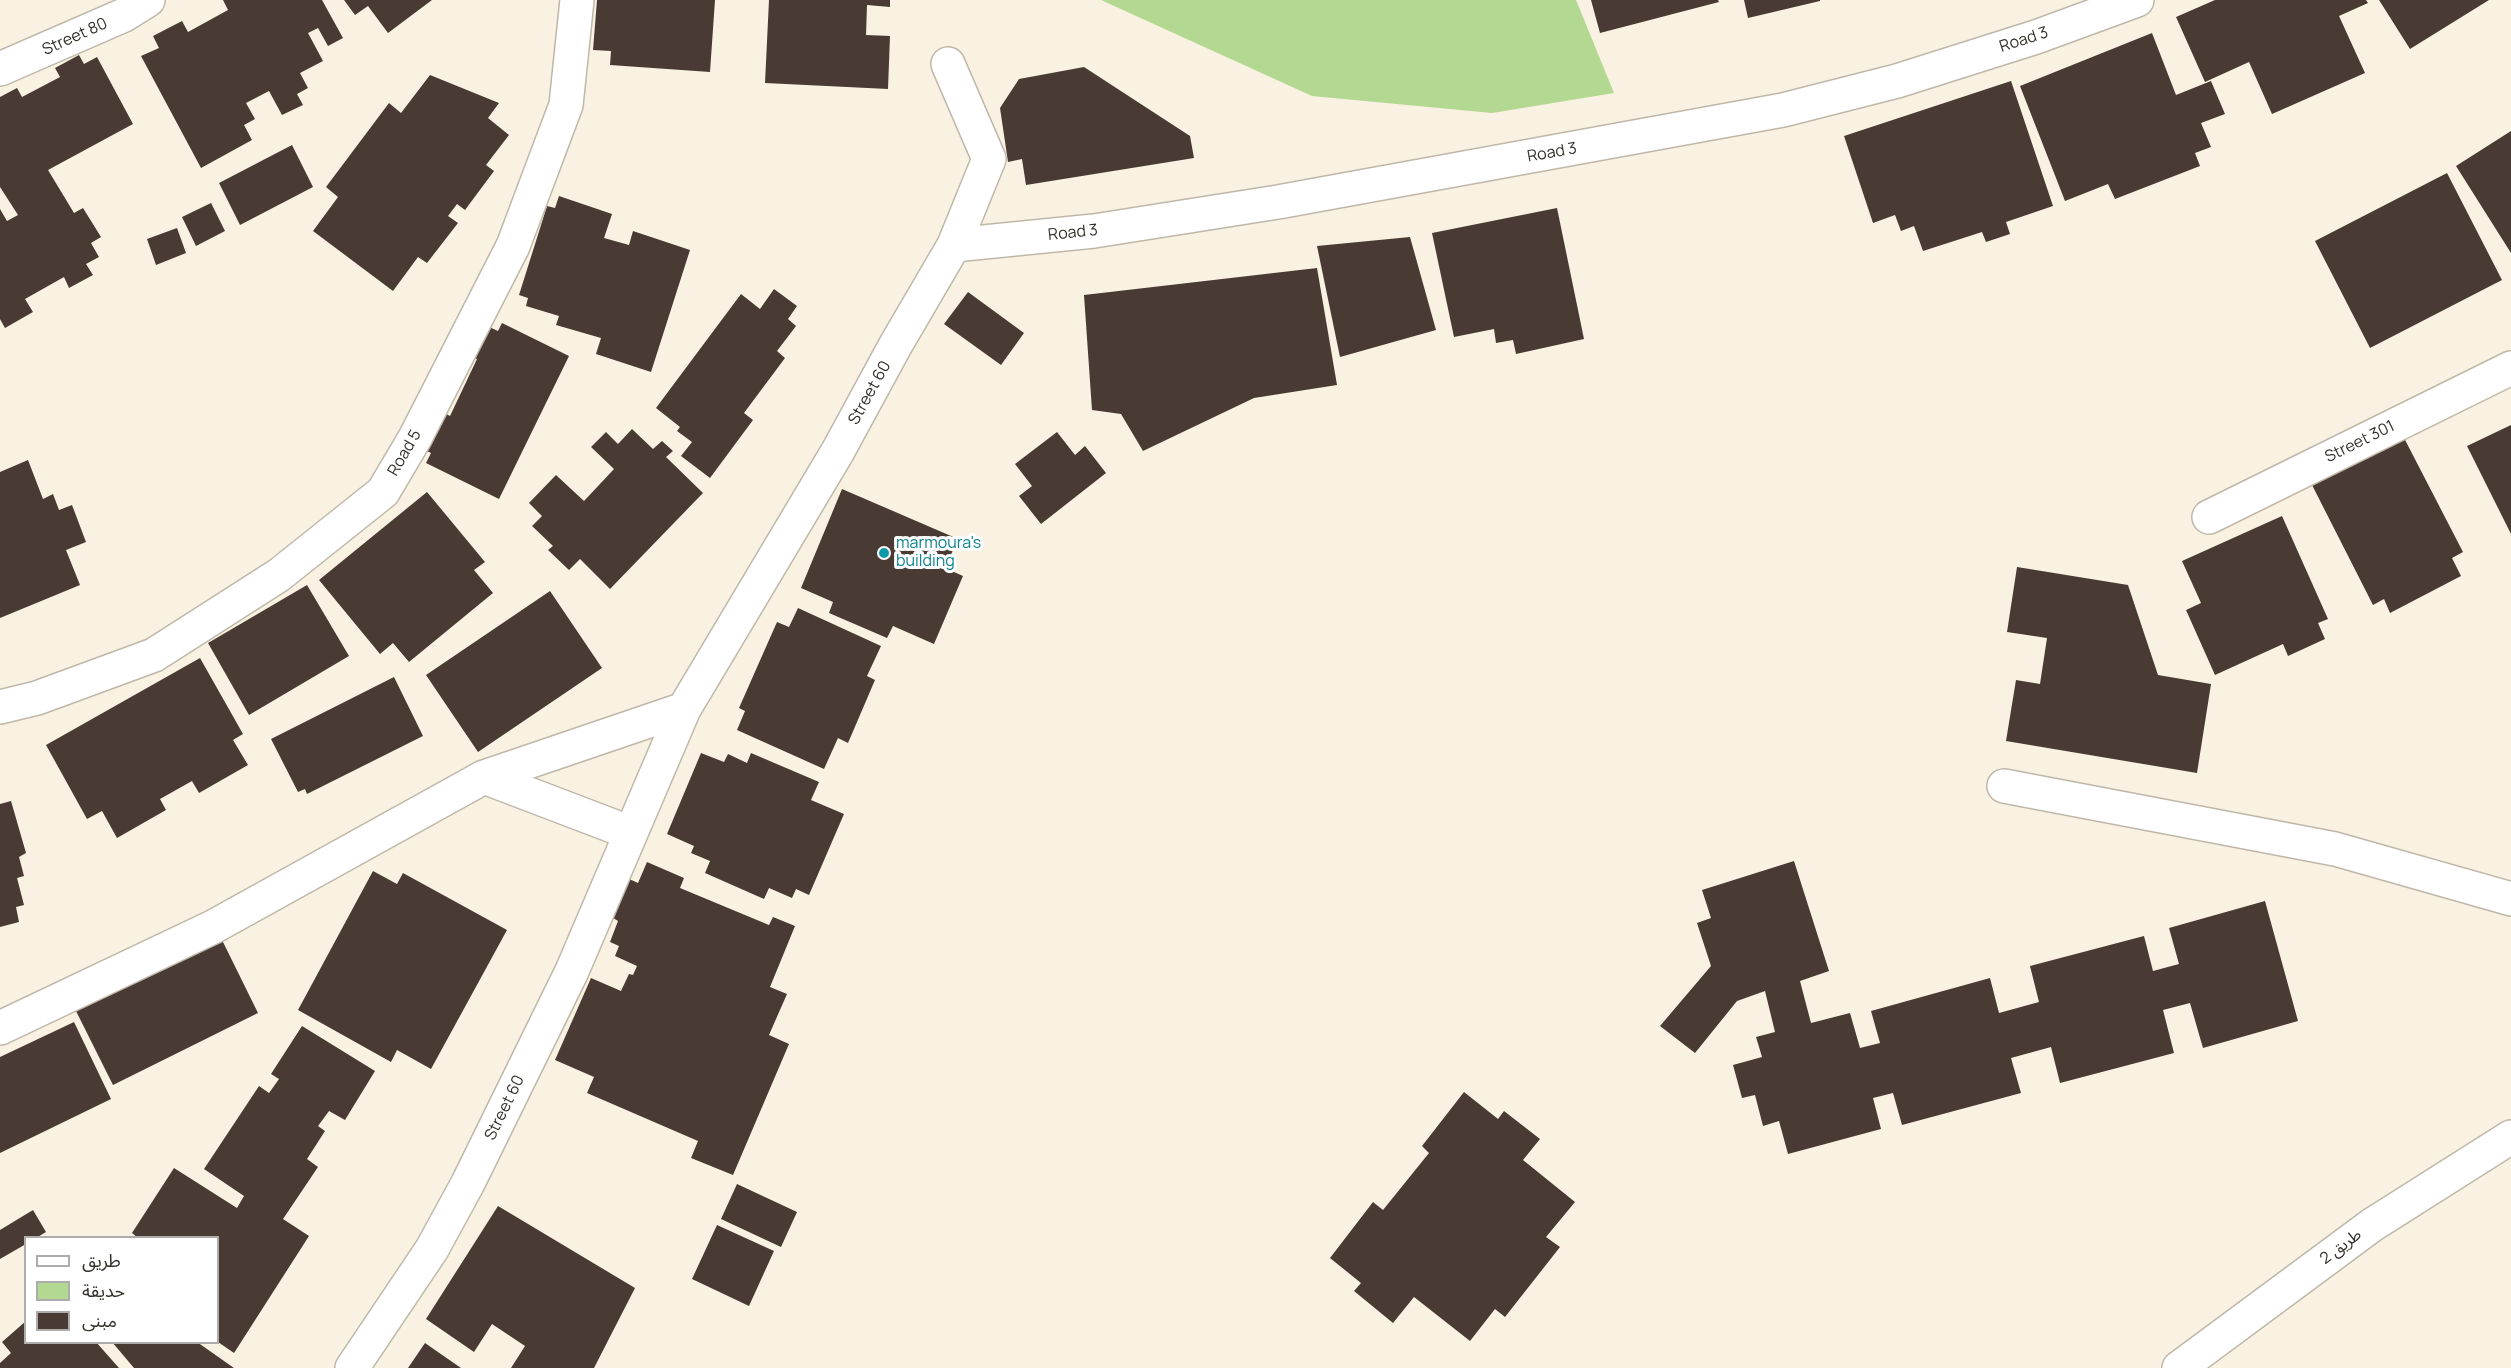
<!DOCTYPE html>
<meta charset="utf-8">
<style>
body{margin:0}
#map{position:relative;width:2511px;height:1368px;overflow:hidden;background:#f9f1e1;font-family:Manrope,"Noto Sans Arabic",sans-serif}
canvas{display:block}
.legend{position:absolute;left:24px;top:1236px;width:195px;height:108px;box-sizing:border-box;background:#fff;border:2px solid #adacaa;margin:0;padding:8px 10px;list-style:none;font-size:18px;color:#33302a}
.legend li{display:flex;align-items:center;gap:12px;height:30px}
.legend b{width:30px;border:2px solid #adacaa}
</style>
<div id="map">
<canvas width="2511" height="1368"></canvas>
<ul class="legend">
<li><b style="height:8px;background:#fff"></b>طريق</li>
<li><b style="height:16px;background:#b3d891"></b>حديقة</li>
<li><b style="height:16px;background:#493b34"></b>مبنى</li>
</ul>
</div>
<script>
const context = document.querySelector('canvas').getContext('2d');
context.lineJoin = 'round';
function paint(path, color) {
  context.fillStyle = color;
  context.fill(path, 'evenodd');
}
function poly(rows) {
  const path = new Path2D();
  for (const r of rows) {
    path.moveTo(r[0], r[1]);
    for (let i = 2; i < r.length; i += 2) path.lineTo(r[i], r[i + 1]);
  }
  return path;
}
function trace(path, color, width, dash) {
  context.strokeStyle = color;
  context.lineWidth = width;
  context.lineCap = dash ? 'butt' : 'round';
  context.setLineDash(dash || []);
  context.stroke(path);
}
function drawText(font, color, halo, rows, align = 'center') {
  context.font = font + ' Manrope,"Noto Sans Arabic",sans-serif';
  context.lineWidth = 6;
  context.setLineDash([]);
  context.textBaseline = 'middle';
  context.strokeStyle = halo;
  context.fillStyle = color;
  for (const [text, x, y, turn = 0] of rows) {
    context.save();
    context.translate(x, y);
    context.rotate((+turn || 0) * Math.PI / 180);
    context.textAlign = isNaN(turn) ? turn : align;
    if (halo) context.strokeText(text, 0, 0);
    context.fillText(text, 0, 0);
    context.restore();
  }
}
const green = poly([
 [1101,0,1576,0,1614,93,1492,113,1312,96]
]);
const building = poly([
 [223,0,322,0,343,38,328,46,318,28,308,33,323,61,300,73,308,88,297,94,303,105,282,115,269,91,246,103,255,119,244,125,252,140,201,168,141,56,159,48,153,36,182,21,188,32,228,10],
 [344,0,432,0,388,33,368,6,355,15],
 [597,0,715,0,710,72,610,65,611,51,593,50],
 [769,0,890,0,890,7,867,5,866,35,890,36,888,89,765,83],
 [1591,0,1718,0,1719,2,1600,33],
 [1744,0,1820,0,1820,1,1748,18],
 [2215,0,2366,0,2368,3,2339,16,2365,73,2272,114,2249,62,2205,82,2176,17],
 [2379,0,2489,0,2410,49],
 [2152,33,2176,95,2211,81,2225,114,2201,123,2211,147,2195,153,2200,166,2115,199,2108,184,2065,201,2020,86],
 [79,55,84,64,97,57,133,124,48,170,74,213,83,208,101,237,91,243,99,257,86,264,93,275,69,288,64,277,25,299,33,312,5,328,0,319,0,209,7,221,18,215,0,187,0,97,17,88,22,97,60,77,55,68],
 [1084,67,1190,136,1194,158,1026,185,1022,159,1008,162,1000,108,1019,79],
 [430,75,499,103,488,118,509,135,486,165,494,171,465,210,457,204,448,216,458,223,427,263,418,257,393,291,313,231,338,197,326,187,389,103,401,113],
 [2011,81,2053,206,2006,222,2010,234,1986,242,1982,232,1923,251,1914,226,1901,231,1895,215,1873,223,1844,136],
 [2511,131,2511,253,2456,166],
 [292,145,313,187,240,225,219,183],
 [2447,173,2502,280,2370,348,2315,241],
 [559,196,612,214,604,238,629,245,633,231,690,250,651,372,596,354,601,338,556,325,559,316,526,306,528,298,519,295,547,206,555,208],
 [211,203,225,231,196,246,182,217],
 [1557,208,1584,339,1516,354,1513,340,1496,343,1494,329,1454,337,1432,233],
 [177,228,186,253,156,265,147,239],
 [1410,237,1436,330,1340,357,1317,246],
 [1317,268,1337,385,1254,398,1143,451,1121,414,1092,410,1084,295],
 [774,289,797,306,788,319,796,326,777,351,785,358,744,413,753,420,710,478,681,456,692,442,677,431,680,427,656,408,741,294,760,309],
 [968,292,1024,333,1001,365,944,324],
 [502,323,569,356,499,499,426,463,431,453,421,448,439,410,450,416,477,359,471,357,487,326,498,331],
 [2511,425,2511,534,2467,446],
 [632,429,653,449,662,441,673,451,666,457,703,493,610,589,580,559,569,570,548,550,553,546,532,526,542,516,529,503,556,475,584,501,614,469,591,447,606,432,618,444],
 [1057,432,1075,455,1085,446,1106,473,1041,524,1019,496,1032,486,1015,464],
 [2403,436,2463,552,2452,558,2461,576,2390,613,2384,599,2373,605,2311,483],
 [28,460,43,499,53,494,59,510,72,505,86,542,66,550,80,585,0,618,0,472],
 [842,489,958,539,945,568,963,576,934,644,893,626,887,638,829,613,833,602,801,588],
 [427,492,485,562,474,570,493,593,409,662,393,643,380,654,319,580],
 [2282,516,2328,619,2318,623,2325,639,2288,656,2283,644,2215,675,2186,610,2201,603,2182,561],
 [2017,567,2128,585,2158,675,2211,684,2197,773,2006,741,2016,680,2040,684,2047,638,2007,632],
 [307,585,349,656,249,715,208,643],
 [550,591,602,668,478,752,426,675],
 [798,608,881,646,867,676,875,680,848,743,838,738,824,769,737,730,745,711,739,708,777,622,789,627],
 [200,658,243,734,233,740,248,765,199,793,192,781,160,799,166,810,117,838,102,811,87,819,46,745],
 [394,677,423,736,307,794,305,789,298,792,271,739],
 [701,753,724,762,728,754,747,763,751,753,819,782,811,800,844,814,809,895,796,889,792,898,769,888,764,899,705,873,710,861,691,853,694,846,667,834],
 [11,801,26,853,19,857,24,876,17,878,24,905,16,907,19,922,0,927,0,804],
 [1794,861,1829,971,1800,981,1811,1023,1850,1013,1860,1048,1880,1043,1871,1011,1990,978,1999,1013,2039,1002,2030,966,2144,936,2153,971,2179,964,2169,928,2265,901,2298,1021,2203,1048,2190,1003,2163,1010,2174,1053,2060,1083,2051,1047,2011,1058,2021,1093,1902,1125,1893,1093,1873,1098,1881,1129,1788,1154,1779,1121,1763,1126,1755,1095,1742,1098,1733,1065,1762,1057,1756,1037,1775,1032,1765,991,1737,1001,1695,1053,1660,1026,1711,966,1697,923,1711,918,1702,890],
 [647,862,684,878,680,888,769,925,773,917,795,926,770,987,787,994,769,1035,789,1044,733,1175,691,1158,698,1141,587,1093,594,1077,555,1060,591,978,621,991,629,974,633,975,637,966,615,956,619,946,610,942,618,921,610,916,627,878,638,883],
 [373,871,397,884,403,873,507,930,431,1069,397,1050,391,1062,298,1010],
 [222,940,258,1013,113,1085,76,1011],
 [74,1022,111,1099,0,1153,0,1057],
 [302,1026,375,1071,345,1120,329,1111,318,1126,325,1131,307,1159,318,1167,283,1219,309,1236,234,1353,218,1342,218,1238,138,1238,132,1233,174,1168,237,1208,244,1196,204,1169,259,1086,269,1093,279,1079,271,1074],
 [1464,1092,1498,1119,1504,1111,1540,1139,1523,1160,1575,1202,1546,1237,1560,1247,1505,1317,1495,1309,1470,1341,1414,1297,1393,1323,1354,1291,1361,1283,1330,1258,1373,1202,1383,1210,1429,1153,1422,1146],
 [737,1184,797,1212,781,1247,721,1219],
 [498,1206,635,1288,594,1368,511,1368,525,1346,492,1324,474,1352,426,1319],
 [33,1210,46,1232,36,1238,26,1238,26,1244,0,1259,0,1230],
 [717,1225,774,1251,749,1306,692,1279],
 [26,1321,26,1342,96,1342,119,1368,0,1368,0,1363,11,1353,2,1342],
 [112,1342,197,1342,234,1368,134,1368],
 [425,1343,461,1368,408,1368]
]);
const minor = poly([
 [0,69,124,15,148,0],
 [954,245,1094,231,1278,202,1783,110,1897,81,2036,37,2137,0],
 [2209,517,2511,368],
 [0,707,37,698,154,655,279,575,383,492,415,438,513,246,566,105,577,0],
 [484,777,631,833],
 [2004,786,2335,849,2511,899],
 [0,1028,213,927,484,777,684,709],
 [352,1368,432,1249,468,1183,572,971,684,709,838,451,895,346,954,245,989,159,948,64],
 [2179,1368,2372,1225,2511,1137]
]);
const markers = [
 [884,553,6,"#0f9aa8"]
];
const streetNames = [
 ["Street 80",75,37,-24],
 ["Road 3",2024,40,-18],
 ["Road 3",1552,153,-10],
 ["Road 3",1073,233,-6],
 ["Street 60",870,393,-61],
 ["Street 301",2360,442,-26],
 ["Road 5",405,453,-60],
 ["Street 60",505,1108,-64],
 ["طريق 2",2341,1247,-37]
];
const cultureNames = [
 ["marmoura's",896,544],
 ["building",896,562]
];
paint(green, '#b3d891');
paint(building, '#493b34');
trace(minor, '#bfb8a9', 36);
trace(minor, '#fff', 33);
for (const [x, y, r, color] of markers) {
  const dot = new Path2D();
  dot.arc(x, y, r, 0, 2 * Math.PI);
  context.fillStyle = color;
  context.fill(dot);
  trace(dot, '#fff', 2);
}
drawText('16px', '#33302a', '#fff', streetNames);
drawText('16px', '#0d838f', '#fff', cultureNames, 'left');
</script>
